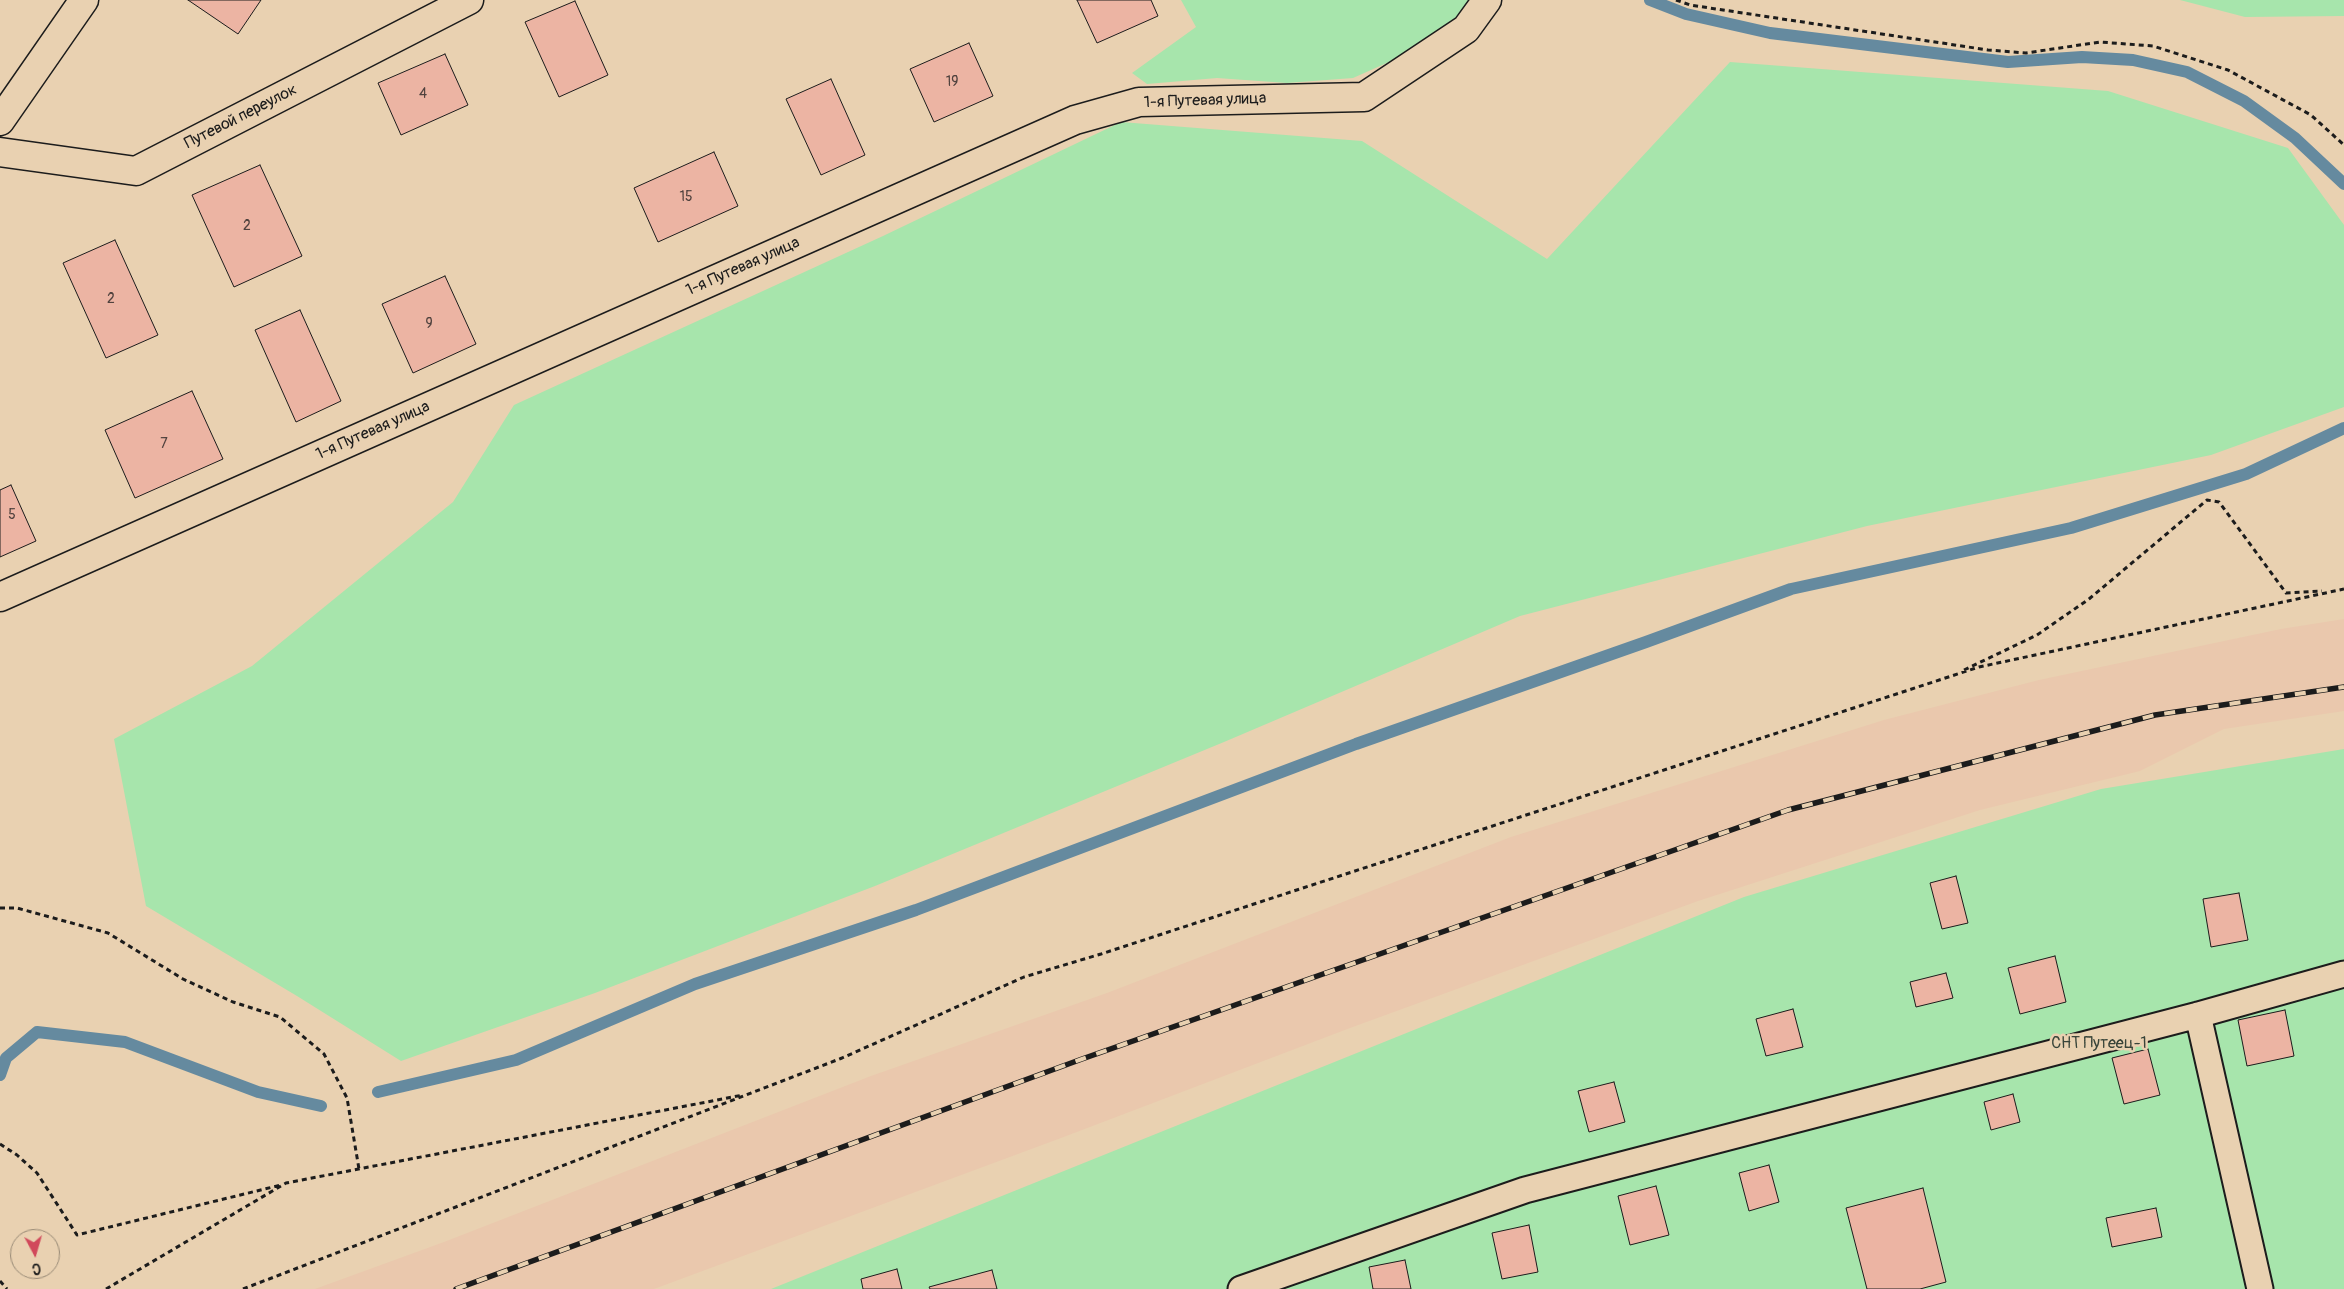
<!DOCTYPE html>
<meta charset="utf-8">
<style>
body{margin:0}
#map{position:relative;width:2344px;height:1289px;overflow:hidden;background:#e9d1b1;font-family:Pangolin,sans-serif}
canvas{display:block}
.north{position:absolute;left:10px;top:1229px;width:50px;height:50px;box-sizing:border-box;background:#e9d1b1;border:1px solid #978975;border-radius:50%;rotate:174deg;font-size:14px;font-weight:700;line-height:20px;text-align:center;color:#1c1c1c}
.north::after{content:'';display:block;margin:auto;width:18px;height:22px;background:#d1495b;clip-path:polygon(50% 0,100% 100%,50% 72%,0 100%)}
</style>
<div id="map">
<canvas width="2344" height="1289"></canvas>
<div class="north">С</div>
</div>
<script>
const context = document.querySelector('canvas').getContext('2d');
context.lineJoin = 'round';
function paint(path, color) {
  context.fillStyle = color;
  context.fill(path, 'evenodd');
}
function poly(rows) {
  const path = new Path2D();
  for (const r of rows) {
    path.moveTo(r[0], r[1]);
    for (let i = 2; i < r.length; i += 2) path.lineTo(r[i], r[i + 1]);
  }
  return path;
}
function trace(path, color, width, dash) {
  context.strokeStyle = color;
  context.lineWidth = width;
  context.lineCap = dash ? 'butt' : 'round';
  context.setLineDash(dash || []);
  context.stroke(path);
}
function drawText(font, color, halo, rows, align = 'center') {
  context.font = font + ' Pangolin,sans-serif';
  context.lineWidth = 5;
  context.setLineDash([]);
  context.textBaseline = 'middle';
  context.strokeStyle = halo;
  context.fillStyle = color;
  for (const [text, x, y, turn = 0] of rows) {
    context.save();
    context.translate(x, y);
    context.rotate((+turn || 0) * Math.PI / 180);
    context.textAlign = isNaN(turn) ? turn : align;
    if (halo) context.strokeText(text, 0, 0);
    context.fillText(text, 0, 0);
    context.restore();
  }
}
const built = poly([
 [2344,619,2344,711,2224,729,2140,771,1980,810,1698,901,1350,1028,1061,1138,654,1289,315,1289,444,1242,871,1076,1107,993,1511,837,1884,720,2039,680,2281,629]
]);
const green = poly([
 [1181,0,1470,0,1456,27,1407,54,1353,78,1287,83,1217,78,1147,84,1132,73,1196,27],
 [2180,0,2344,0,2344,16,2245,17],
 [1730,62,2108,91,2288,148,2344,225,2344,407,2211,455,1867,526,1520,616,1224,742,875,886,595,993,401,1061,297,996,146,906,114,739,252,666,453,502,514,405,883,236,1121,122,1362,141,1547,259],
 [2344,749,2344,1289,771,1289,1744,897,2101,789]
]);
const stream = poly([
 [1650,0,1686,14,1770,33,2008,62,2082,57,2133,60,2187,72,2244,101,2295,138,2344,184],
 [0,1075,6,1058,37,1032,125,1042,258,1092,321,1106],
 [378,1092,516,1060,695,984,916,910,1356,744,1646,642,1791,589,2071,528,2246,474,2344,428]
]);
const building = poly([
 [188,0,261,0,238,34,188,0],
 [1077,0,1151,0,1158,16,1097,43,1077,0],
 [575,1,608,75,559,97,525,22,575,1],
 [969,43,993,96,934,122,910,69,969,43],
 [445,54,468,105,401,135,378,83,445,54],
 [831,79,865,155,821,175,786,99,831,79],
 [714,152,738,206,658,242,634,188,714,152],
 [260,165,302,256,234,287,192,195,260,165],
 [115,240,158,335,106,358,63,263,115,240],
 [445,276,476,344,413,373,382,304,445,276],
 [300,310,341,401,296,422,255,330,300,310],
 [192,391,223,459,135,498,105,430,192,391],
 [11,485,36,541,0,557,0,490,11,485],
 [1956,876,1968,923,1942,929,1930,883,1956,876],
 [2239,893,2248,940,2211,947,2203,899,2239,893],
 [2055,956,2066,1002,2020,1014,2008,968,2055,956],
 [1946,973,1953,998,1916,1007,1910,982,1946,973],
 [1793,1009,1803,1047,1766,1056,1756,1019,1793,1009],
 [2285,1010,2294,1056,2247,1066,2238,1020,2285,1010],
 [2148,1049,2160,1095,2124,1104,2112,1058,2148,1049],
 [1614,1082,1625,1122,1589,1132,1578,1091,1614,1082],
 [2013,1094,2020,1122,1991,1130,1984,1102,2013,1094],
 [1769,1165,1779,1202,1749,1211,1739,1173,1769,1165],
 [1656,1186,1669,1235,1630,1245,1618,1196,1656,1186],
 [1923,1188,1946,1282,1920,1289,1867,1289,1846,1208,1923,1188],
 [2156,1208,2162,1237,2112,1247,2106,1218,2156,1208],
 [1529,1225,1538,1272,1502,1279,1492,1233,1529,1225],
 [1405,1260,1411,1289,1373,1289,1369,1267,1405,1260],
 [897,1269,902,1289,863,1289,861,1279,897,1269],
 [992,1270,997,1289,930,1289,929,1287,992,1270]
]);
const path = poly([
 [1676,0,1690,5,1988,50,2026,53,2100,42,2153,46,2228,70,2311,115,2344,145],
 [1964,670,2037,635,2089,599,2207,500,2219,502,2286,593,2322,591],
 [0,908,17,908,108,933,183,979,233,1002,280,1017,324,1054,347,1098,359,1169],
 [0,1144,17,1155,37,1173,77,1235,281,1185],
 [0,1281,7,1289],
 [106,1289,286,1183,743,1095],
 [243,1289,842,1058,1024,977,1101,954,1979,667,2344,589]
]);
const service = poly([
 [2198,1015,2260,1289],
 [1241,1289,1525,1190,2198,1015,2344,974]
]);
const minor = poly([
 [0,121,84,0],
 [0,152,136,171,469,0],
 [0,597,1075,120,1139,102,1364,97,1466,29,1487,0]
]);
const rail = poly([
 [456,1289,1082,1059,1788,810,2155,715,2344,687]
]);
const numberNames = [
 ["19",952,82],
 ["4",423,94],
 ["15",686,197],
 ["2",247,226],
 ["2",111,299],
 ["9",429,324],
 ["7",164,444],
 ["5",12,515]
];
const streetNames = [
 ["1-я Путевая улица",1205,101,-2],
 ["Путевой переулок",241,117,-27],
 ["1-я Путевая улица",743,267,-24],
 ["1-я Путевая улица",373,431,-24]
];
const parkNames = [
 ["СНТ Путеец-1",2099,1044]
];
paint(built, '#eac8ad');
paint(green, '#a7e5ac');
trace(stream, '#658a9f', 12);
paint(building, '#ecb4a3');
trace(building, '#1c1c1c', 1);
trace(service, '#1c1c1c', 29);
trace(minor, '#1c1c1c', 31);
trace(path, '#1c1c1c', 3, [5, 4]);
trace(service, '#e9d1b1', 25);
trace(minor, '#e9d1b1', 28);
trace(rail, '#1c1c1c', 5.5);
trace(rail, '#e9d1b1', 4, [11]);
drawText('14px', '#50423e', null, numberNames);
drawText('16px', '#1c1c1c', '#e9d1b1', streetNames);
drawText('16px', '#384439', '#e9d1b1', parkNames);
</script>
